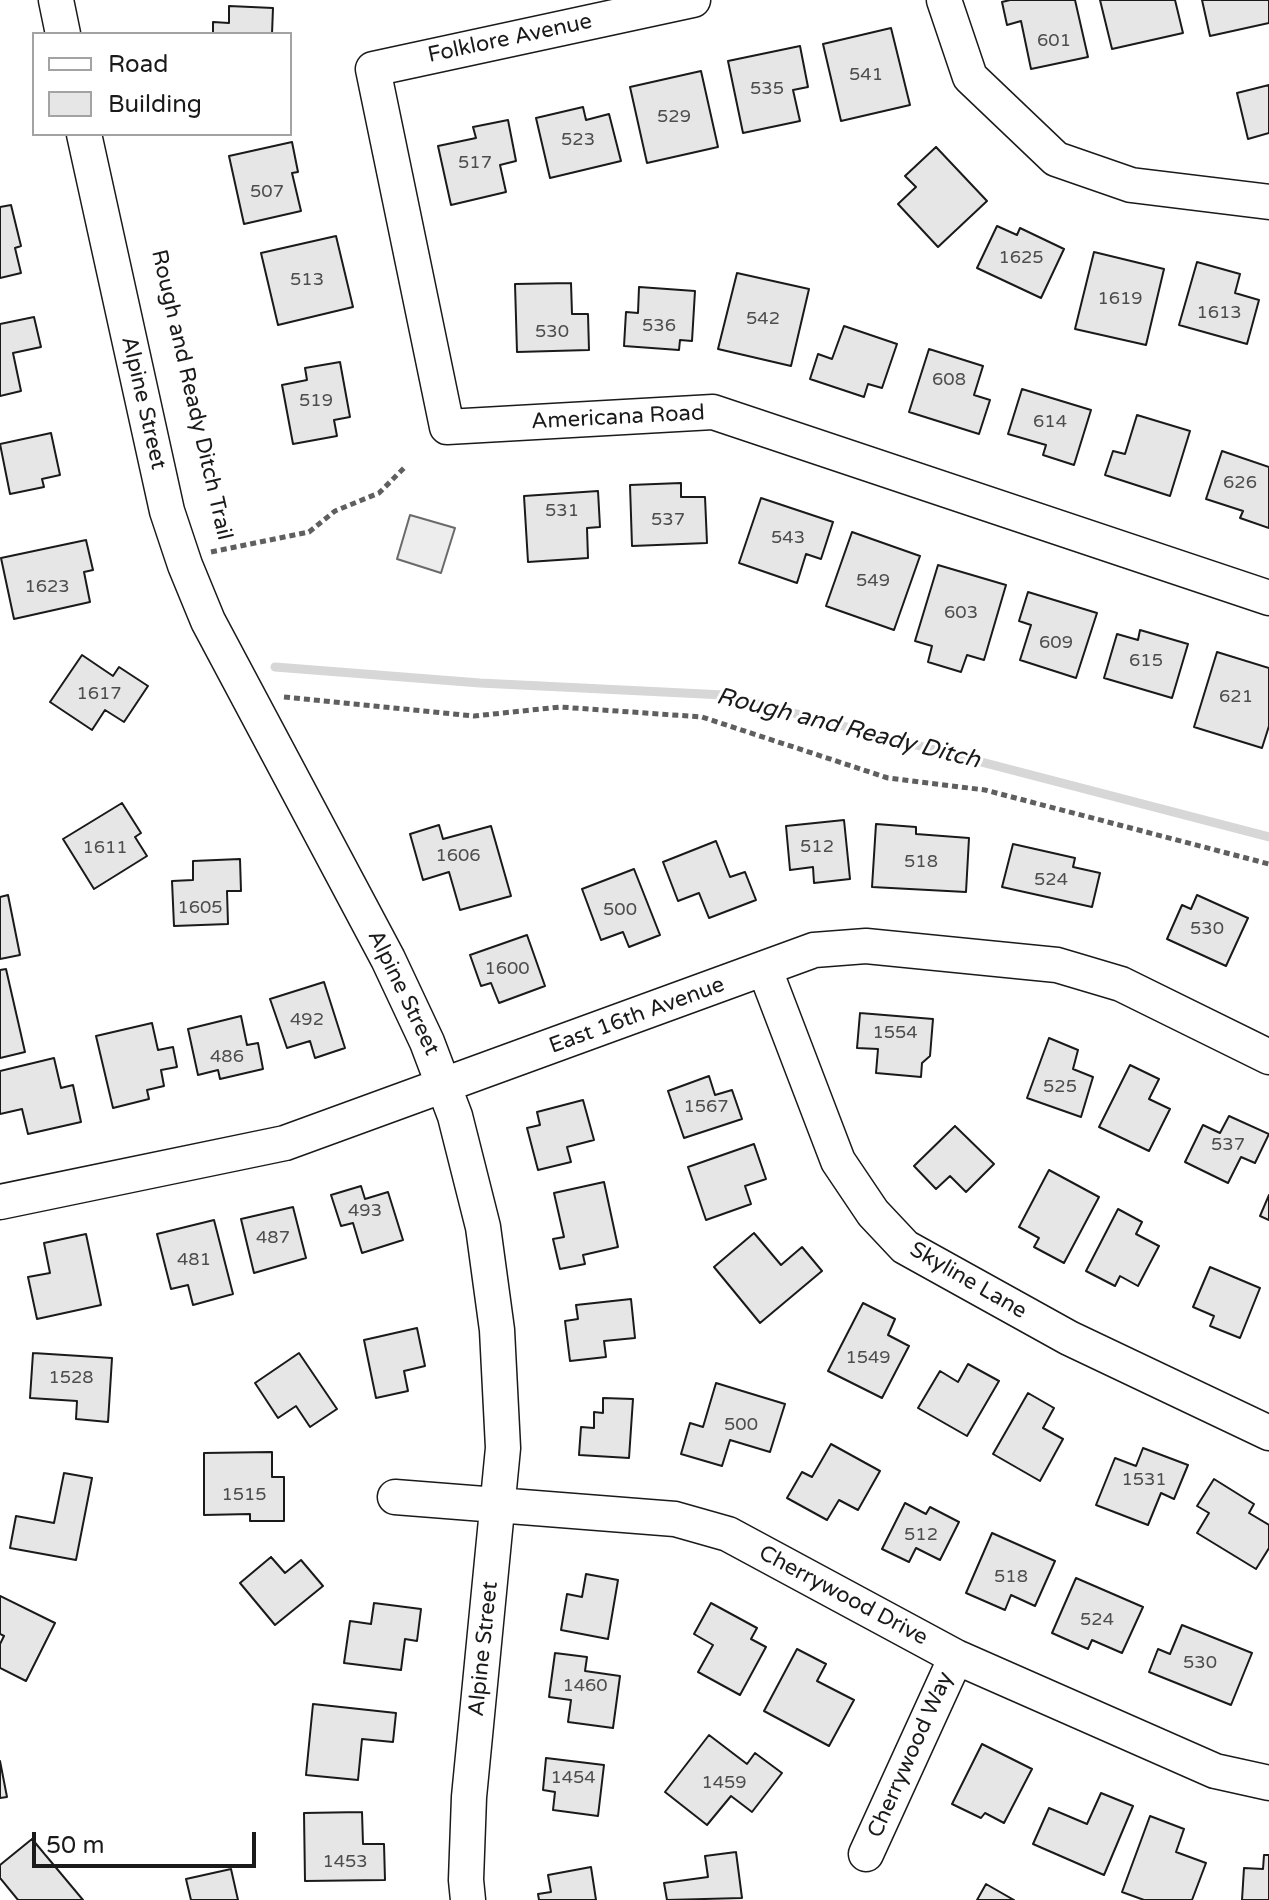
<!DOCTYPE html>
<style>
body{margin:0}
#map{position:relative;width:1269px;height:1900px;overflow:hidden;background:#fff;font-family:"Varela Round",sans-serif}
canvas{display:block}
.legend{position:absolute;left:32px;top:32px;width:260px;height:104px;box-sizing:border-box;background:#fff;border:2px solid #a3a3a3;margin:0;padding:10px 14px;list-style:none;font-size:24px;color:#1a1a1a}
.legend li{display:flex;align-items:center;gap:16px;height:40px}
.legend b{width:40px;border:2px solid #a3a3a3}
.scale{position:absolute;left:32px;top:1832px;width:224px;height:36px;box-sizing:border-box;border:4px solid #1a1a1a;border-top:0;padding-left:10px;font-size:24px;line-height:28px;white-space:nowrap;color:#1a1a1a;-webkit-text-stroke:6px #fff;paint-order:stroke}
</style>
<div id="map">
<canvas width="1269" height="1900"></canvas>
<ul class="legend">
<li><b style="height:10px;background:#fff"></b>Road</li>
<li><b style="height:22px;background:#e6e6e6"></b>Building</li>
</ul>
<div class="scale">50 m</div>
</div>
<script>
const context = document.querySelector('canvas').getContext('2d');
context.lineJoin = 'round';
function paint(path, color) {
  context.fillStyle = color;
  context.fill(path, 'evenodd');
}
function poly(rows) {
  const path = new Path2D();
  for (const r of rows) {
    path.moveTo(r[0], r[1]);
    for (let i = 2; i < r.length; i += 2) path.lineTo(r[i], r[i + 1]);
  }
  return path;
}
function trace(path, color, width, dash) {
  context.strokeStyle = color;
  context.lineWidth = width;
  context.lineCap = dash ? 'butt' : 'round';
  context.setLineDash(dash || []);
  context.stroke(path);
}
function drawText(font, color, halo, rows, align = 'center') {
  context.font = font + ' "Varela Round",sans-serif';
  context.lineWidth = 6;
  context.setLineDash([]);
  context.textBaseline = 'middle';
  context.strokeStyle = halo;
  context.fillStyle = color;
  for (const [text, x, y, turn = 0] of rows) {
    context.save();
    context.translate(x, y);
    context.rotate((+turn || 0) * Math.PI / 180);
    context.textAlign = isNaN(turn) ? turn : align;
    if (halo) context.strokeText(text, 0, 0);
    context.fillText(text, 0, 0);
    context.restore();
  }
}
const green = poly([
 [410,515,455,528,441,573,397,559,410,515]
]);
const stream = poly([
 [275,667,480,683,724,695,1269,837]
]);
const building = poly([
 [1010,0,1075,0,1088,57,1031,69,1021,21,1007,25,1002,2,1010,0],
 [1100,0,1175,0,1183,33,1112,49,1100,0],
 [1202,0,1269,0,1269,23,1210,36,1202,0],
 [229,6,273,8,272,34,213,34,213,22,229,23,229,6],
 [891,28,910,105,841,121,823,44,891,28],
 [800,46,808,87,793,90,800,121,743,133,728,61,800,46],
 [701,71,718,147,647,163,630,87,701,71],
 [1269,85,1269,133,1248,139,1237,93,1269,85],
 [583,107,586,120,609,114,621,161,550,178,536,118,583,107],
 [508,120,516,161,500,165,506,192,451,205,438,146,476,138,473,127,508,120],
 [292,142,298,172,292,173,301,211,244,224,229,156,292,142],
 [936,147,987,201,938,247,898,204,916,187,905,176,936,147],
 [11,205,21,246,15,248,21,273,0,278,0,207,11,205],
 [997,226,1017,235,1020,228,1064,249,1041,298,977,268,997,226],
 [336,236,353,307,278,325,261,253,336,236],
 [1094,252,1164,269,1146,345,1075,329,1094,252],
 [1197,262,1240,274,1235,293,1259,300,1247,344,1179,325,1197,262],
 [737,273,809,289,791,366,718,349,737,273],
 [571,283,572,314,588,314,589,350,517,352,515,284,571,283],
 [639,287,695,291,692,341,680,340,679,350,624,346,626,312,638,313,639,287],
 [34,317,41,347,13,353,21,391,0,396,0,324,34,317],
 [844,326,897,344,882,388,868,384,864,397,810,379,818,354,832,359,844,326],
 [929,349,983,366,974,395,990,400,979,434,909,412,929,349],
 [340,362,350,417,334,420,337,436,293,444,282,385,307,380,305,368,340,362],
 [1022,389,1091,410,1074,465,1043,455,1046,445,1008,434,1022,389],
 [1137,415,1190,431,1170,496,1105,475,1113,451,1125,454,1137,415],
 [51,433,60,475,42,479,44,487,10,494,0,444,51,433],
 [1222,451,1269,467,1269,528,1240,518,1243,511,1206,499,1222,451],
 [681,483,681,497,705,497,707,543,632,546,630,485,681,483],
 [598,491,600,527,587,528,588,558,528,562,524,496,598,491],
 [761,498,833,522,821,559,806,554,797,583,739,563,761,498],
 [852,532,920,556,894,630,826,606,852,532],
 [86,540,93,570,84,572,90,602,14,619,1,558,86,540],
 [938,565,1006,585,984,660,967,655,961,672,928,662,932,646,915,641,938,565],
 [1028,592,1097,613,1076,678,1020,660,1031,625,1019,621,1028,592],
 [1140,630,1188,644,1172,698,1104,678,1117,634,1138,640,1140,630],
 [1217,652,1269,668,1269,726,1262,748,1194,727,1217,652],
 [82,655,113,676,119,667,148,686,124,722,105,710,92,730,50,702,82,655],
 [122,803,141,833,135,837,147,856,94,889,63,839,122,803],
 [844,820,850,879,814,883,813,867,790,870,786,826,844,820],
 [876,824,916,827,916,834,969,838,966,892,872,887,876,824],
 [439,825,443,839,491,826,511,896,460,910,449,872,423,880,410,834,439,825],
 [716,841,730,877,745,872,756,900,709,918,699,893,678,901,663,862,716,841],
 [1013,844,1075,858,1073,867,1100,873,1092,907,1002,887,1013,844],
 [240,859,241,891,227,891,228,924,174,926,172,881,193,880,193,861,240,859],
 [634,869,660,935,629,947,623,932,601,940,582,889,634,869],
 [8,895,20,955,0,959,0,897,8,895],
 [1197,895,1248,918,1226,966,1167,939,1182,905,1191,909,1197,895],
 [527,935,545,986,499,1003,491,983,481,986,470,955,527,935],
 [6,969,25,1052,0,1058,0,970,6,969],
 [324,982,345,1048,315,1058,310,1041,287,1048,270,999,324,982],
 [860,1013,933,1019,930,1056,922,1063,921,1077,876,1073,878,1049,857,1048,860,1013],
 [241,1016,247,1045,258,1043,263,1069,220,1079,218,1070,198,1075,188,1029,241,1016],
 [152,1023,158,1050,173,1047,177,1067,161,1070,164,1086,147,1090,149,1099,113,1108,96,1036,152,1023],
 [1049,1038,1078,1050,1073,1069,1093,1077,1081,1117,1027,1098,1049,1038],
 [54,1058,61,1088,73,1085,81,1122,28,1134,22,1109,0,1114,0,1071,54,1058],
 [1130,1065,1159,1079,1149,1099,1170,1109,1149,1151,1099,1127,1130,1065],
 [709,1076,715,1095,732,1090,742,1119,684,1138,668,1091,709,1076],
 [583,1100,594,1140,567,1147,571,1162,538,1170,527,1128,540,1125,537,1112,583,1100],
 [1229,1116,1269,1134,1255,1163,1241,1157,1228,1183,1185,1162,1203,1125,1220,1133,1229,1116],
 [955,1126,994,1164,966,1192,950,1176,936,1189,914,1166,955,1126],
 [754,1144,766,1179,745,1186,751,1204,706,1220,688,1167,754,1144],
 [1049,1170,1099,1197,1064,1263,1034,1247,1039,1238,1019,1227,1049,1170],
 [604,1182,618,1247,583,1255,585,1264,560,1269,553,1239,564,1237,554,1193,604,1182],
 [361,1186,365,1199,388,1192,403,1240,362,1253,353,1223,341,1226,331,1195,361,1186],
 [1269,1195,1269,1220,1260,1216,1269,1195],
 [293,1207,306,1258,254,1273,241,1219,293,1207],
 [1118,1209,1142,1222,1136,1234,1159,1246,1138,1286,1120,1276,1115,1286,1086,1271,1118,1209],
 [214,1220,233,1294,193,1305,188,1285,171,1289,157,1234,214,1220],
 [754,1233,781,1265,802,1247,822,1271,760,1323,714,1267,754,1233],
 [86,1234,101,1305,37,1319,28,1277,50,1273,44,1243,86,1234],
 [1210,1267,1260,1288,1240,1338,1210,1326,1214,1316,1193,1307,1210,1267],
 [631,1299,635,1338,604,1341,606,1357,570,1361,565,1321,578,1319,576,1305,631,1299],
 [863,1303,895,1319,888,1335,909,1346,882,1398,828,1371,863,1303],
 [417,1328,425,1366,404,1371,408,1391,376,1398,364,1340,417,1328],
 [33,1353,112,1358,108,1422,76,1419,77,1401,30,1398,33,1353],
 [299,1353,337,1409,310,1427,296,1406,278,1418,255,1383,299,1353],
 [968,1364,999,1381,967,1436,918,1408,940,1371,958,1382,968,1364],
 [716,1383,785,1404,770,1452,730,1440,722,1466,681,1454,690,1423,703,1427,716,1383],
 [1028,1393,1054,1408,1043,1428,1063,1439,1040,1481,993,1454,1028,1393],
 [603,1398,633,1399,629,1458,579,1455,581,1427,594,1428,594,1412,603,1413,603,1398],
 [831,1444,880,1471,858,1510,839,1500,827,1520,787,1498,802,1472,812,1477,831,1444],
 [1143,1448,1188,1465,1174,1499,1161,1493,1148,1525,1096,1505,1115,1458,1136,1466,1143,1448],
 [272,1452,272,1477,284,1477,284,1521,250,1521,250,1514,204,1515,204,1453,272,1452],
 [64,1473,92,1478,76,1560,10,1548,16,1516,54,1523,64,1473],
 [1214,1479,1254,1504,1249,1513,1269,1525,1269,1548,1256,1569,1197,1533,1209,1513,1197,1506,1214,1479],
 [905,1503,926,1514,930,1507,959,1522,940,1560,916,1548,909,1562,882,1549,905,1503],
 [992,1533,1055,1561,1035,1606,1011,1595,1005,1610,966,1593,992,1533],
 [271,1557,285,1573,301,1560,323,1586,275,1625,240,1583,271,1557],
 [586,1574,618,1580,608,1639,561,1630,567,1594,582,1597,586,1574],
 [1076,1578,1143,1607,1122,1653,1092,1640,1088,1649,1052,1633,1076,1578],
 [0,1596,55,1623,26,1681,0,1668,0,1644,4,1636,0,1634,0,1596],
 [374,1603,421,1609,417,1641,405,1639,401,1670,344,1663,350,1621,371,1624,374,1603],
 [711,1603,757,1628,751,1639,766,1647,740,1695,698,1672,713,1645,694,1634,711,1603],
 [1182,1625,1252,1653,1231,1705,1149,1672,1158,1649,1170,1654,1182,1625],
 [797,1649,826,1664,817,1681,854,1700,829,1746,764,1711,797,1649],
 [555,1653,587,1657,585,1671,620,1676,613,1728,568,1722,571,1700,549,1697,555,1653],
 [313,1704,396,1713,393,1742,362,1739,358,1780,306,1775,313,1704],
 [709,1735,747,1764,755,1753,782,1773,752,1812,731,1796,707,1825,665,1792,709,1735],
 [982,1744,1032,1769,1004,1823,985,1813,981,1818,952,1804,982,1744],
 [546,1758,604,1765,598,1816,553,1810,555,1792,543,1790,546,1758],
 [0,1761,7,1797,0,1798,0,1761],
 [1101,1793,1133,1806,1104,1875,1033,1844,1049,1808,1087,1824,1101,1793],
 [362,1812,363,1844,384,1844,385,1880,305,1881,304,1813,362,1812],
 [1150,1816,1184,1829,1176,1852,1206,1863,1192,1900,1144,1900,1122,1892,1150,1816],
 [32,1839,83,1900,18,1900,0,1878,0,1865,32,1839],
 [736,1852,742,1898,667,1900,664,1883,708,1877,705,1856,736,1852],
 [1264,1855,1269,1855,1269,1900,1242,1900,1244,1868,1263,1869,1264,1855],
 [591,1867,596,1900,539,1900,538,1894,551,1892,548,1875,591,1867],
 [231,1869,238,1900,191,1900,186,1879,231,1869],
 [986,1884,1014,1900,977,1900,986,1884]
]);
const path = poly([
 [211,552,309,532,335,511,379,493,404,468],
 [284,697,474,716,560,707,702,717,888,778,985,790,1269,864]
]);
const minor = poly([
 [56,0,63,34],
 [693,0,373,69,447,427,713,412,1269,598],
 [944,0,970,77,1056,159,1131,185,1269,202],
 [84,134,167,511,185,565,208,621,388,959,427,1042,455,1116,483,1227,497,1330,503,1448,469,1797,466,1880,468,1900],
 [765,970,838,1161,873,1213,905,1247,1069,1338,1269,1433],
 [0,1202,285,1143,814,950,866,946,1057,965,1121,984,1269,1057],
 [395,1497,675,1519,728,1534,956,1657,1215,1771,1269,1783],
 [866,1854,956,1657]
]);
const numberNames = [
 ["601",1054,41],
 ["541",866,75],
 ["535",767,89],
 ["529",674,117],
 ["523",578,140],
 ["517",475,163],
 ["507",267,192],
 ["1625",1021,258],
 ["513",307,280],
 ["1619",1120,299],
 ["1613",1219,313],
 ["542",763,319],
 ["536",659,326],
 ["530",552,332],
 ["608",949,380],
 ["519",316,401],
 ["614",1050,422],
 ["626",1240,483],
 ["531",562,511],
 ["537",668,520],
 ["543",788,538],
 ["549",873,581],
 ["1623",47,587],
 ["603",961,613],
 ["609",1056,643],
 ["615",1146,661],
 ["1617",99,694],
 ["621",1236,697],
 ["512",817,847],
 ["1611",105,848],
 ["1606",458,856],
 ["518",921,862],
 ["524",1051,880],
 ["1605",200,908],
 ["500",620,910],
 ["530",1207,929],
 ["1600",507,969],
 ["492",307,1020],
 ["1554",895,1033],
 ["486",227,1057],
 ["525",1060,1087],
 ["1567",706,1107],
 ["537",1228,1145],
 ["493",365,1211],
 ["487",273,1238],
 ["481",194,1260],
 ["1549",868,1358],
 ["1528",71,1378],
 ["500",741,1425],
 ["1531",1144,1480],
 ["1515",244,1495],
 ["512",921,1535],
 ["518",1011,1577],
 ["524",1097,1620],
 ["530",1200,1663],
 ["1460",585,1686],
 ["1454",573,1778],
 ["1459",724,1783],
 ["1453",345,1862]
];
const streetNames = [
 ["Folklore Avenue",510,39,-12],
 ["Rough and Ready Ditch Trail",191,395,77],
 ["Alpine Street",143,403,77],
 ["Americana Road",618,418,-3],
 ["Alpine Street",403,993,64],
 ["East 16th Avenue",637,1016,-20],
 ["Skyline Lane",968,1281,30],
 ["Cherrywood Drive",843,1596,28],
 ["Alpine Street",484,1649,-84],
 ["Cherrywood Way",911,1755,-66]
];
const waterNames = [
 ["Rough and Ready Ditch",848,729,14]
];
paint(green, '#ededed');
trace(green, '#6a6a6a', 2);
trace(stream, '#d7d7d7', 9);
paint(building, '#e6e6e6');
trace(building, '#1a1a1a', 2);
trace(minor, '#1a1a1a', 37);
trace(path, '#5f5f5f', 5, [6, 4]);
trace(minor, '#fff', 34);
drawText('18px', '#4d4d4d', null, numberNames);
drawText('22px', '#1a1a1a', '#fff', streetNames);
drawText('italic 24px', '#1a1a1a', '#fff', waterNames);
</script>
